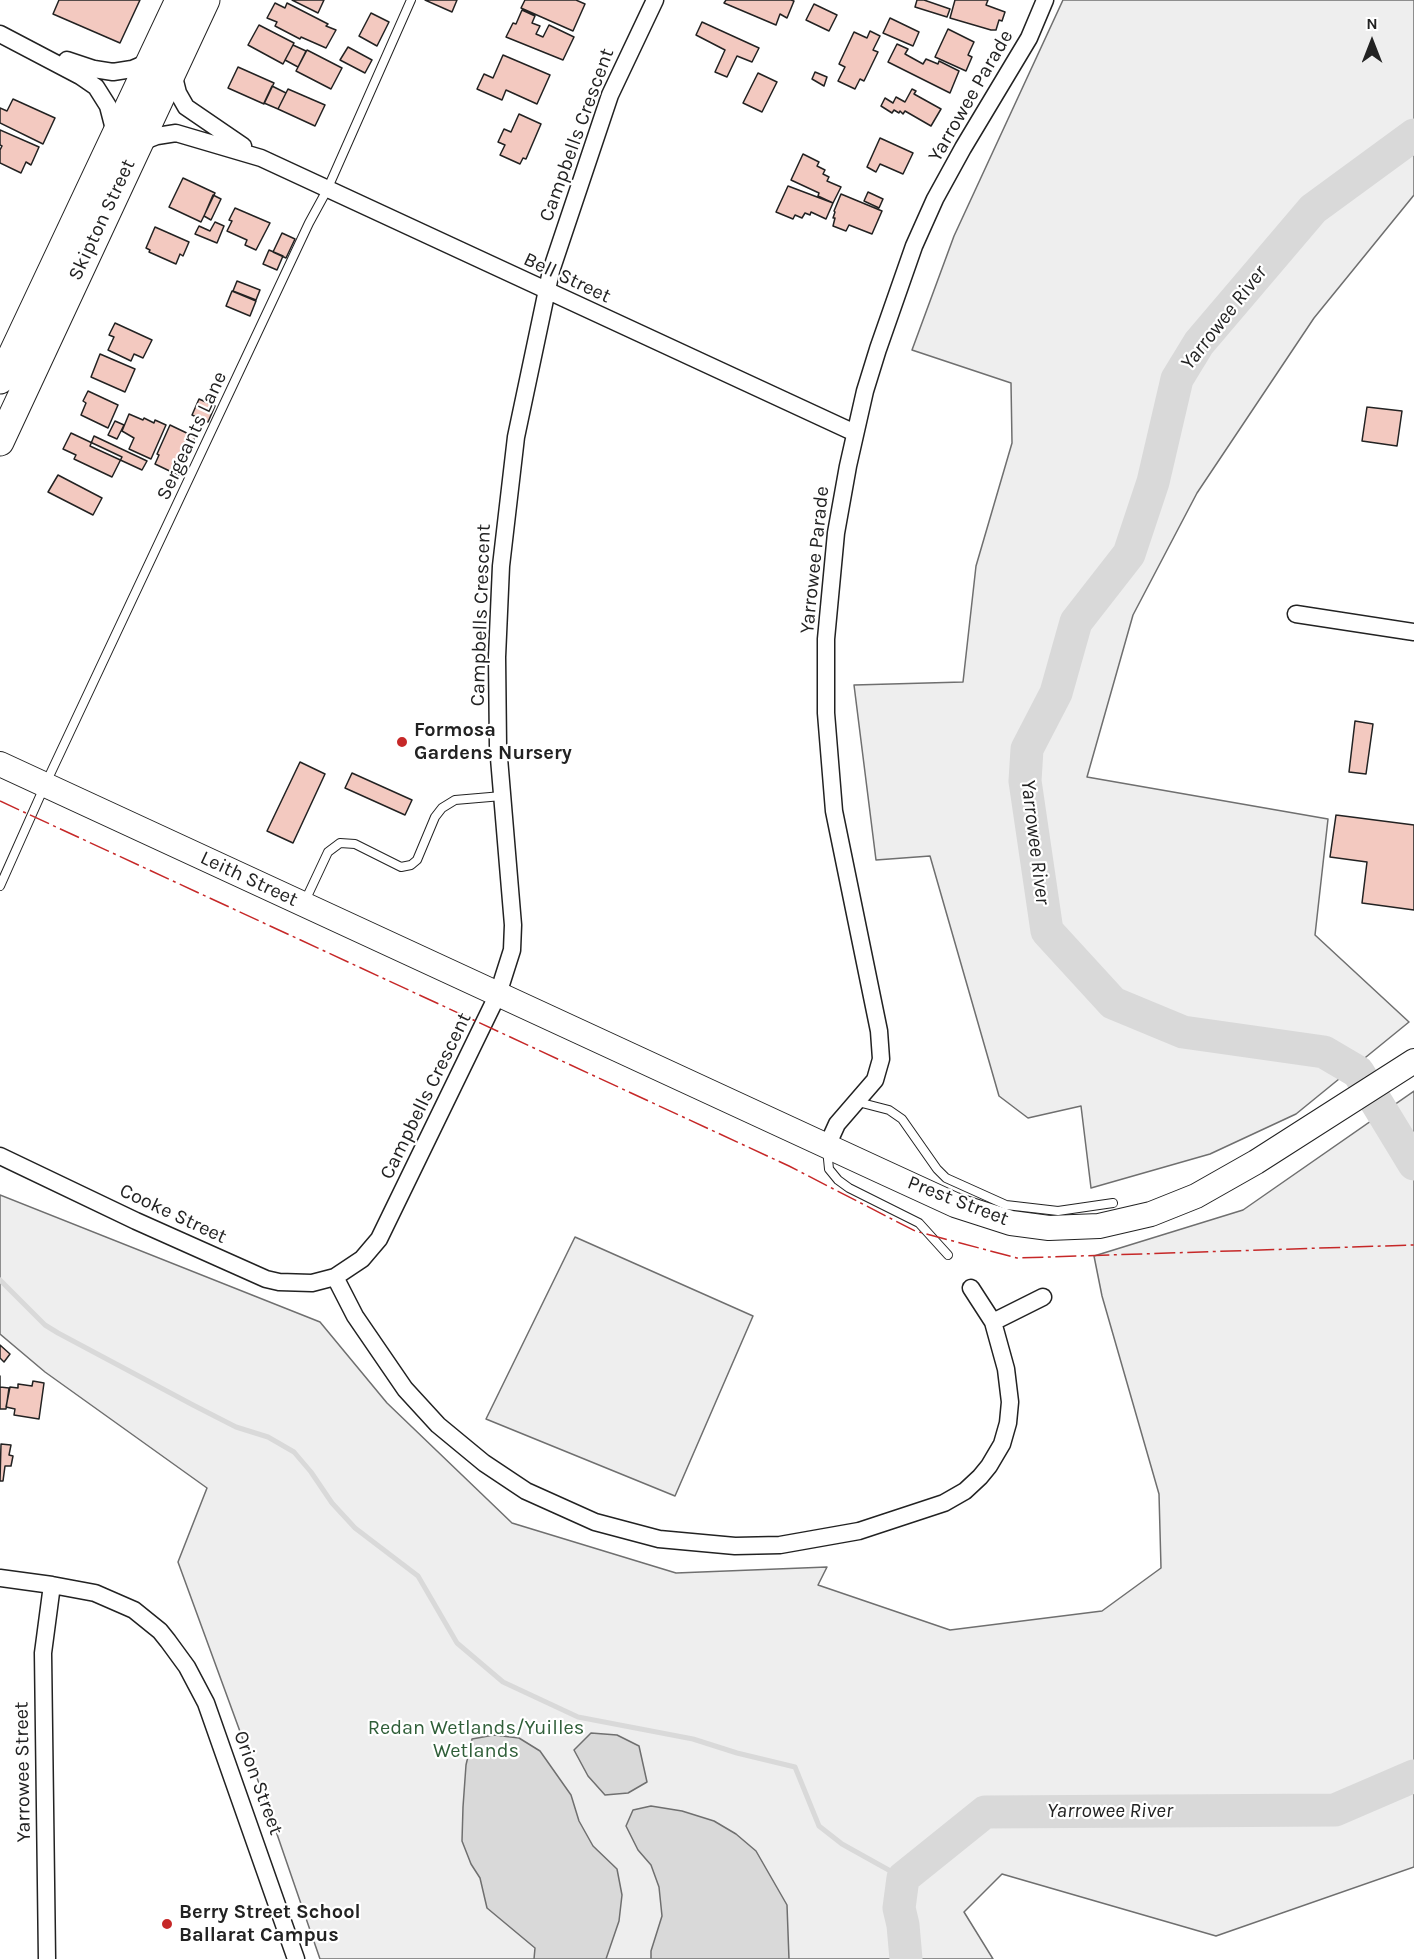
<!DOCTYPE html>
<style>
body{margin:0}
#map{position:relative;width:1414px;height:1959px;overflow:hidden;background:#fff;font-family:Karla,sans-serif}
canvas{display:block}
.north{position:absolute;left:1342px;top:12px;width:60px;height:60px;-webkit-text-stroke:4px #fff;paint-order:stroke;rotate:0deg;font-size:16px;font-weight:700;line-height:24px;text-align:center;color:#222}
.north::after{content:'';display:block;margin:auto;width:21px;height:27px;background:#222;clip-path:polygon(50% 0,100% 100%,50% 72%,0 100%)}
</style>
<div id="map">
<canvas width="1414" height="1959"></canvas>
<div class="north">N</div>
</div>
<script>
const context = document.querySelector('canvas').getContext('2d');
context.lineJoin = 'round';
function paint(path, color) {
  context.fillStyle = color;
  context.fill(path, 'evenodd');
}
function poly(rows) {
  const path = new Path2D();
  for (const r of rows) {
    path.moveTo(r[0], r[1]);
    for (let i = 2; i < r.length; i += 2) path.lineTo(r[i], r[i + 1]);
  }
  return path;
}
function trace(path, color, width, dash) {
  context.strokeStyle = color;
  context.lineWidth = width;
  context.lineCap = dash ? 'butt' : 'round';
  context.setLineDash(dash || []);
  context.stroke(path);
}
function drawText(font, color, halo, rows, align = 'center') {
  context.font = font + ' Karla,sans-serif';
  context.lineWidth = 4.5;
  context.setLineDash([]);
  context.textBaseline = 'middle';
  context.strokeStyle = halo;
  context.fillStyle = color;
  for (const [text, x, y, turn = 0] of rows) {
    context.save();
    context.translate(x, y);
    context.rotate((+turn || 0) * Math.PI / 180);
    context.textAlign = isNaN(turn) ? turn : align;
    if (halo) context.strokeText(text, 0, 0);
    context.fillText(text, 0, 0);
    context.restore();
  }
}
const green = poly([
 [1063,0,1414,0,1414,195,1314,318,1197,493,1133,615,1087,777,1328,819,1315,935,1409,1022,1296,1114,1210,1154,1091,1188,1081,1106,1028,1118,999,1096,930,856,876,860,854,685,963,682,976,566,1012,443,1011,383,912,350,954,236,1063,0],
 [1414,1091,1414,1867,1216,1936,1002,1874,964,1912,993,1959,320,1959,268,1808,178,1562,207,1488,45,1372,0,1334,0,1195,320,1322,387,1403,512,1523,676,1573,827,1567,818,1585,950,1630,1102,1611,1161,1568,1159,1494,1102,1296,1094,1256,1243,1210,1414,1091],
 [575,1237,753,1316,675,1496,486,1419,575,1237]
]);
const water = poly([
 [591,1733,617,1735,639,1746,647,1782,628,1793,605,1795,588,1776,574,1750,591,1733],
 [494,1735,519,1738,540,1751,571,1795,579,1821,593,1846,617,1869,622,1895,619,1921,606,1959,534,1959,535,1948,487,1908,480,1878,471,1864,462,1841,463,1807,466,1765,472,1739,494,1735],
 [651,1806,682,1811,714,1821,736,1834,756,1851,787,1905,789,1959,651,1959,651,1951,662,1916,659,1887,651,1865,638,1850,626,1826,633,1810,651,1806]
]);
const stream = poly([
 [0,1280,45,1325,58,1333,193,1405,236,1427,268,1437,294,1452,311,1472,332,1503,355,1528,418,1576,457,1643,503,1682,578,1717,693,1739,737,1753,795,1767,819,1826,842,1844,903,1878]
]);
const river = poly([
 [1414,135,1313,209,1199,343,1177,379,1153,482,1129,554,1076,622,1056,693,1027,749,1025,781,1047,931,1113,1003,1183,1032,1324,1052,1358,1072,1414,1164],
 [906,1959,903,1925,899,1908,903,1878,985,1812,1335,1810,1414,1776]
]);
const building = poly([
 [59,0,140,0,120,43,53,14,59,0],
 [292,0,324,0,318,13,292,0],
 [425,0,457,0,452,12,425,0],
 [525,0,576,0,585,4,573,31,521,8,525,0],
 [726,0,791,0,794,1,787,18,780,14,776,25,724,3,726,0],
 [917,0,924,0,950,9,947,17,915,7,917,0],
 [955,0,988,0,986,5,1005,12,1002,21,999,20,996,30,991,30,950,18,955,0],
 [275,3,285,8,287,3,328,24,326,26,336,30,326,48,301,37,300,39,275,26,277,22,267,18,275,3],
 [814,4,837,15,829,31,806,20,814,4],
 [522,10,535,16,532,23,540,26,536,34,543,37,549,25,574,37,563,60,506,37,513,23,516,24,522,10],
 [371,13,389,22,377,46,359,36,371,13],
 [890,18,919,32,913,46,883,33,890,18],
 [702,22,759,48,752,62,737,56,727,77,715,72,725,50,696,35,702,22],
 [259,25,294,43,283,64,248,45,259,25],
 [948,29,974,42,968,55,972,57,966,71,935,57,948,29],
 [870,31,880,36,873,50,878,52,864,81,860,79,855,89,838,81,845,67,839,64,854,32,867,38,870,31],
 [897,44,908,49,905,54,923,64,926,59,938,64,939,61,959,71,950,93,888,62,897,44],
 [293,45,306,51,298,67,285,60,293,45],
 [348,47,372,60,365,73,340,60,348,47],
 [307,50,342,68,331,89,296,71,307,50],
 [503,55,550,75,537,104,506,90,502,100,477,89,484,74,493,78,503,55],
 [238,67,274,83,264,104,228,88,238,67],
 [815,72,827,77,824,86,812,79,815,72],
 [758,73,777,82,762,112,743,103,758,73],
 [272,86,286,93,278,109,264,103,272,86],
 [288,89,325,105,315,126,278,109,288,89],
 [912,89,916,91,914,94,941,109,931,126,905,111,903,114,900,111,899,113,894,110,892,113,881,106,885,98,893,103,896,97,905,102,912,89],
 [13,99,55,118,43,144,0,123,0,108,7,111,13,99],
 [519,114,541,124,526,159,523,158,520,164,500,155,505,145,498,142,504,129,511,132,519,114],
 [0,130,39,147,31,165,26,162,21,173,0,163,0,150,2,146,0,145,0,130],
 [880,138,913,153,903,174,880,164,876,172,867,167,880,138],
 [803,154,819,162,817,166,825,170,823,174,829,177,827,181,841,187,833,203,818,196,819,193,791,180,803,154],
 [183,178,215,193,201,222,169,207,183,178],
 [788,186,833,203,826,219,811,212,810,215,805,213,802,218,795,215,793,219,776,212,788,186],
 [868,192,883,199,879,208,864,201,868,192],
 [841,194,882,211,872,234,849,225,846,231,833,226,835,218,833,218,835,212,834,211,841,194],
 [213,195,221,199,211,220,204,216,213,195],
 [235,208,270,223,256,250,245,245,247,240,227,231,232,221,229,220,235,208],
 [215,222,224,226,217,243,195,234,199,226,210,231,215,222],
 [155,227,189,242,183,256,180,254,176,264,149,252,150,250,146,248,155,227],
 [282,233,295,239,286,258,273,252,282,233],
 [269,250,283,256,277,270,263,264,269,250],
 [237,281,260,290,256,300,233,291,237,281],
 [232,291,256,301,250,316,226,306,232,291],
 [115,323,152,340,143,358,134,354,131,361,108,350,114,337,109,335,115,323],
 [100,354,135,369,125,392,91,377,100,354],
 [88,391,118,405,108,428,81,415,86,403,83,401,88,391],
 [199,399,215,406,208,422,192,415,199,399],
 [1367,407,1402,411,1397,446,1362,441,1367,407],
 [129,414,143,420,144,418,154,423,155,420,166,425,151,459,129,449,134,438,122,431,129,414],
 [115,421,124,425,117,439,108,435,115,421],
 [170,425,195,437,180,476,155,464,159,455,157,454,170,425],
 [71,433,122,457,112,477,74,459,76,455,63,449,71,433],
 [94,436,147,461,142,470,90,446,94,436],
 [58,475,102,498,93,515,48,492,58,475],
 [1355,721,1373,724,1366,774,1349,772,1355,721],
 [300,762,325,774,293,843,267,831,300,762],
 [352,773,412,800,405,815,345,788,352,773],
 [1336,815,1414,825,1414,910,1362,903,1367,862,1330,857,1336,815],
 [0,1345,10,1354,4,1362,0,1358,0,1345],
 [0,1376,0,1387,9,1388,6,1409,0,1409,0,1376],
 [33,1381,44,1383,39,1419,14,1415,15,1409,6,1407,10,1387,18,1388,18,1384,32,1386,33,1381],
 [1,1444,11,1445,9,1455,13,1456,11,1466,5,1466,3,1481,0,1481,1,1444]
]);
const service = poly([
 [0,886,45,785,309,223,327,190,411,0],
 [305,901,328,852,340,843,355,844,401,867,411,865,417,860,435,817,442,808,455,800,502,796],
 [858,1102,889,1110,902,1119,937,1169,946,1178,1006,1205,1058,1211,1113,1203],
 [827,1149,829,1169,838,1180,849,1188,919,1223,948,1255]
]);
const minor = poly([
 [0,34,80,76,96,87,108,106,115,133],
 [67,60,94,69,113,72,132,69,151,61],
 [173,73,178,93,186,107,243,146],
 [139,143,157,136,176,133,261,158,855,433],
 [1296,614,1414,632],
 [827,1146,837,1124,875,1080,881,1059,879,1031,834,811,826,713,826,639,836,533,848,466,865,391,878,349,914,246,935,199,963,148,1029,38,1045,0],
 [0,1156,136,1221,266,1279,279,1282,312,1283,335,1277,362,1259,379,1239,498,994,512,950,513,925,498,746,497,657,501,566,516,437,551,271,610,95,655,0],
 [335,1277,355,1316,405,1389,438,1425,484,1463,526,1491,595,1522,659,1539,735,1546,780,1545,859,1531,944,1503,965,1491,980,1477,989,1466,1002,1444,1008,1423,1010,1402,1006,1369,993,1322,971,1288],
 [993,1322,1043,1297],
 [0,1578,52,1585,95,1593,134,1610,160,1631,168,1641,187,1667,206,1703,296,1959],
 [47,1959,43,1653,52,1585]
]);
const secondary = poly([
 [0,764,881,1171,955,1205,1011,1223,1049,1228,1099,1226,1151,1214,1196,1196,1256,1162,1414,1061]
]);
const trunk = poly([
 [0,380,179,0],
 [0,442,206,0]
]);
const power = poly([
 [0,801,789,1166,915,1231,1017,1258,1414,1245]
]);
const markers = [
 [402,742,6,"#c62828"],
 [167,1924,6,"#c62828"]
];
const streetNames = [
 ["Yarrowee Parade",971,96,-60],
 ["Campbells Crescent",577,135,-70],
 ["Skipton Street",102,220,-65],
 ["Bell Street",567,278,25],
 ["Sergeants Lane",192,436,-65],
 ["Yarrowee Parade",815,560,-84],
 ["Campbells Crescent",481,615,-88],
 ["Leith Street",249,879,25],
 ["Campbells Crescent",426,1096,-64],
 ["Prest Street",958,1201,21],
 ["Cooke Street",173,1214,25],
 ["Yarrowee Street",23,1772,-91],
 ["Orion Street",258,1783,70]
];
const poiNames = [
 ["Formosa",414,730],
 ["Gardens Nursery",414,753],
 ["Berry Street School",179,1912],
 ["Ballarat Campus",179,1935]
];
const parkNames = [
 ["Redan Wetlands/Yuilles",476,1728],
 ["Wetlands",476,1751]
];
const waterNames = [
 ["Yarrowee River",1224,318,-52],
 ["Yarrowee River",1035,842,83],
 ["Yarrowee River",1110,1811]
];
paint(green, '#eee');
trace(green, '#6f6f6f', 1.5);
paint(water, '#d9d9d9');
trace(water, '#6f6f6f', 1.5);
trace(stream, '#d9d9d9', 5);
trace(river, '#d9d9d9', 33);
paint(building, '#f3c9c0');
trace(building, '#222', 1.5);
trace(service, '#222', 10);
trace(minor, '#222', 19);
trace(secondary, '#222', 26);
trace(trunk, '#222', 29);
trace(service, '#fff', 8);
trace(minor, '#fff', 16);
trace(secondary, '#fff', 24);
trace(trunk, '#fff', 27);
trace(power, '#c62828', 1.5, [21, 4.5, 3, 4.5]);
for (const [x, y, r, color] of markers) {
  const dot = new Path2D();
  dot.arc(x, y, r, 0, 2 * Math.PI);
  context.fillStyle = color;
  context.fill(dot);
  trace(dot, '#fff', 2);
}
drawText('20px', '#222', '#fff', streetNames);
drawText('bold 20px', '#222', '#fff', poiNames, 'left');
drawText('20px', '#2f5e38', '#fff', parkNames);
drawText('italic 21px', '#222', '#fff', waterNames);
</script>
